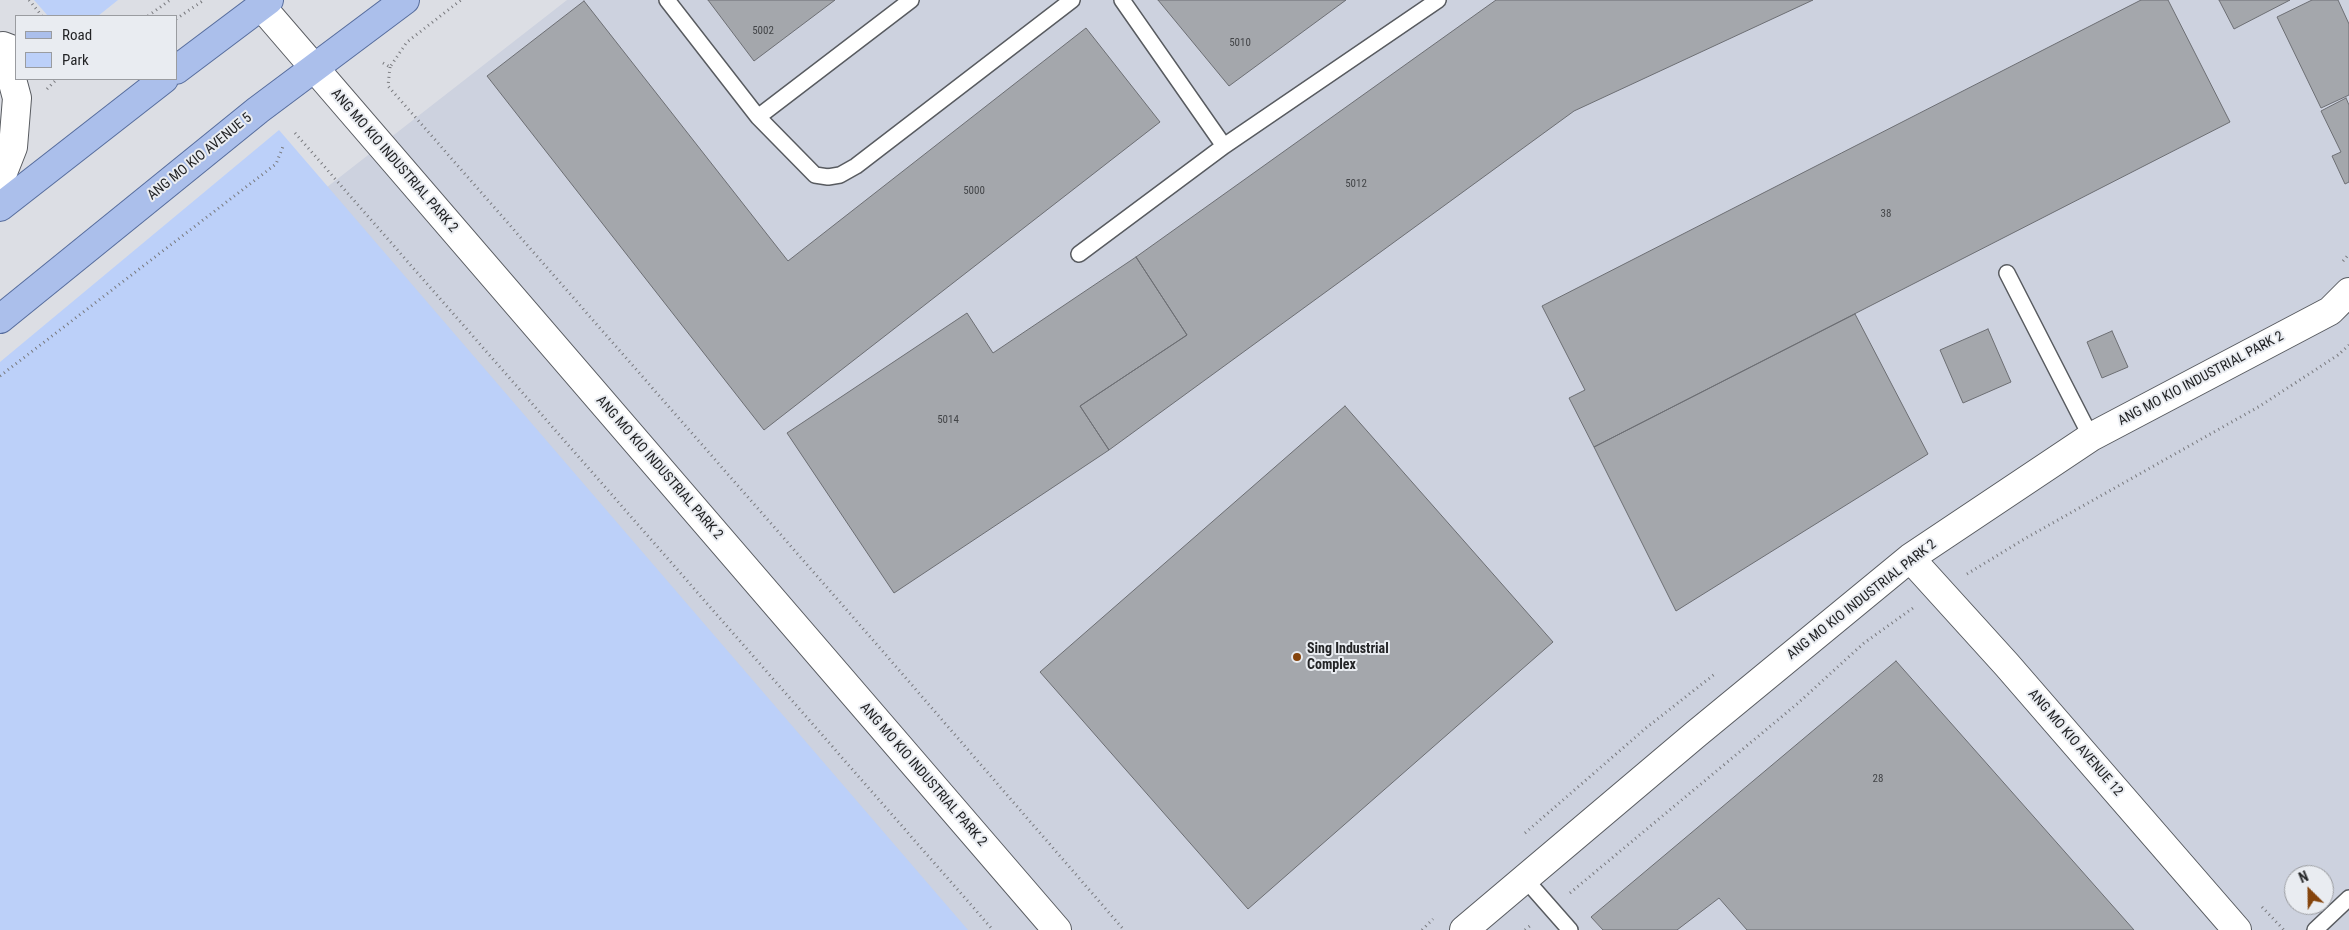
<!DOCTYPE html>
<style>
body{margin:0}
#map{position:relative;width:2349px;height:930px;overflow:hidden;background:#dcdee4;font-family:"Roboto Condensed",sans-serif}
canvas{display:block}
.legend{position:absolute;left:15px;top:15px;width:162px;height:65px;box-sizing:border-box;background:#e9ecf1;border:1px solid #9a9ca0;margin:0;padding:6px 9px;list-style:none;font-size:15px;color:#232426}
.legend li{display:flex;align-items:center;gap:10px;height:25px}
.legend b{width:25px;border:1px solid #9a9ca0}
.north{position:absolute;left:2284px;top:865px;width:50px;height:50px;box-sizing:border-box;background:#e9ecf1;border:1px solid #9a9ca0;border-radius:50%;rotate:337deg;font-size:14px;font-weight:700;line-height:20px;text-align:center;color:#232426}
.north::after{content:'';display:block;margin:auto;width:18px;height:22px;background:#85440c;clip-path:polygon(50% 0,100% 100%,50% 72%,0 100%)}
</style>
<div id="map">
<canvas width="2349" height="930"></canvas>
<ul class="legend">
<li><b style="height:6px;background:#abbfeb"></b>Road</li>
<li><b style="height:14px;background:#bcd0f9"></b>Park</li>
</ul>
<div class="north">N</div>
</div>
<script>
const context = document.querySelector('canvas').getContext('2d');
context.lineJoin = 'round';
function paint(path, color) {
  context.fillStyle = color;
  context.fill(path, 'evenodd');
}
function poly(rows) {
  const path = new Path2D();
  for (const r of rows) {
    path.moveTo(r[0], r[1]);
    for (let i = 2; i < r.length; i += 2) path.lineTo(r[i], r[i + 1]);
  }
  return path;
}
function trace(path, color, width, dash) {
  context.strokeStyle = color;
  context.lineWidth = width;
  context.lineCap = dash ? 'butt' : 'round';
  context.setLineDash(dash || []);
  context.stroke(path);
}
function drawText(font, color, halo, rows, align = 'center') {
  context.font = font + ' "Roboto Condensed",sans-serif';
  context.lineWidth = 4;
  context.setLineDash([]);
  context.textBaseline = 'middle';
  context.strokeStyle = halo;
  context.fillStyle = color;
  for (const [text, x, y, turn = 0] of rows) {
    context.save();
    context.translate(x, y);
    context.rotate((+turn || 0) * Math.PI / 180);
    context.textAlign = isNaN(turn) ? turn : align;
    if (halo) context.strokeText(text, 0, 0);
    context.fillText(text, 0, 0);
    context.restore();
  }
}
const built = poly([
 [567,0,2349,0,2349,930,0,930,0,442],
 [2294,875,2324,875,2324,905,2294,905]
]);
const green = poly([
 [34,0,118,0,98,16,48,16],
 [279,130,968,930,0,930,0,362]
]);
const building = poly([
 [708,0,835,0,754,61,708,0],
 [1158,0,1346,0,1229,86,1158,0],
 [1496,0,1813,0,1574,111,1109,450,1080,406,1187,335,1136,257,1496,0],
 [2141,0,2168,0,2230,122,1594,447,1569,398,1585,390,1542,306,2141,0],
 [2219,0,2290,0,2234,29,2219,0],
 [2312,0,2338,0,2349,24,2349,95,2321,108,2277,17,2312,0],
 [584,1,788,261,1086,28,1160,122,764,430,487,76,584,1],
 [2346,98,2349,105,2349,182,2345,184,2332,156,2341,152,2321,111,2346,98],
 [1136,257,1187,335,1080,406,1109,450,894,593,787,433,967,313,993,353,1136,257],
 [1855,314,1928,454,1676,611,1594,447,1855,314],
 [1988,329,2011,382,1963,403,1940,350,1988,329],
 [2112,331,2128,367,2102,378,2087,342,2112,331],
 [1345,406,1553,642,1248,909,1040,672,1345,406],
 [1896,661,2134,930,1747,930,1719,898,1677,930,1603,930,1591,917,1896,661]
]);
const path = poly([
 [29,0,42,16],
 [148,16,170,0],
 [176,19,204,0],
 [383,63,390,67,407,42,461,0],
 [390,67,388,86,866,632,1124,930],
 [47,89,57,79],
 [295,133,993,930],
 [2343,261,2349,254],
 [0,376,276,164,284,144],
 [1967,574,2026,538,2260,406,2338,355,2349,345],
 [1525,833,1646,728,1716,673],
 [1570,893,1797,704,1864,643,1913,608],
 [2262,907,2284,930],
 [1422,930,1433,919],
 [1525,930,1532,924]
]);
const lane = poly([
 [667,0,758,117,815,175,828,177,840,175,856,166,1072,0],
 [1122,0,1224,146],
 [758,117,911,0],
 [1079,254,1224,146,1438,0],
 [2007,273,2091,437],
 [1526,880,1570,930],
 [2315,930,2349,898]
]);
const street = poly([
 [0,180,13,147,17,98,3,46,16,51]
]);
const secondary = poly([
 [261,6,1057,930],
 [1910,558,2007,665,2237,930],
 [1464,930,1696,734,1910,558,2091,437,2330,311,2349,292]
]);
const primary = poly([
 [176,70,269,0],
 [0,207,164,79],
 [0,319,258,110,405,0]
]);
const markers = [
 [1297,657,5,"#85440c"]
];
const numberNames = [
 ["5002",763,31],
 ["5010",1240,43],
 ["5012",1356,184],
 ["5000",974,191],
 ["38",1886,214],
 ["5014",948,420],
 ["28",1878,779]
];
const streetNames = [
 ["ANG MO KIO AVENUE 5",200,157,-39],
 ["ANG MO KIO INDUSTRIAL PARK 2",394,161,49],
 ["ANG MO KIO INDUSTRIAL PARK 2",2201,379,-28],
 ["ANG MO KIO INDUSTRIAL PARK 2",659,468,49],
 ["ANG MO KIO INDUSTRIAL PARK 2",1862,600,-38],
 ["ANG MO KIO AVENUE 12",2075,743,49],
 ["ANG MO KIO INDUSTRIAL PARK 2",923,775,49]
];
const poiNames = [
 ["Sing Industrial",1307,649],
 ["Complex",1307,665]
];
paint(built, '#cdd2df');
paint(green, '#bcd0f9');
paint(building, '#a4a7ac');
trace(building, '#6d6f74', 1);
trace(lane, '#585b60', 18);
trace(street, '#585b60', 30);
trace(secondary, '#585b60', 30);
trace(primary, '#576d9d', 30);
trace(path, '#78797d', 3, [1, 4]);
trace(lane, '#fff', 15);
trace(street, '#fff', 28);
trace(secondary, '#fff', 28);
trace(primary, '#abbfeb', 28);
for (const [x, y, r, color] of markers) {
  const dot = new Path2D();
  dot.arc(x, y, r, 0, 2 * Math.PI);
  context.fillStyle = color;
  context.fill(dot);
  trace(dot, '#e9ecf1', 2);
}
drawText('11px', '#434548', null, numberNames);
drawText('14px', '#232426', '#e9ecf1', streetNames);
drawText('bold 14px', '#232426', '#e9ecf1', poiNames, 'left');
</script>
